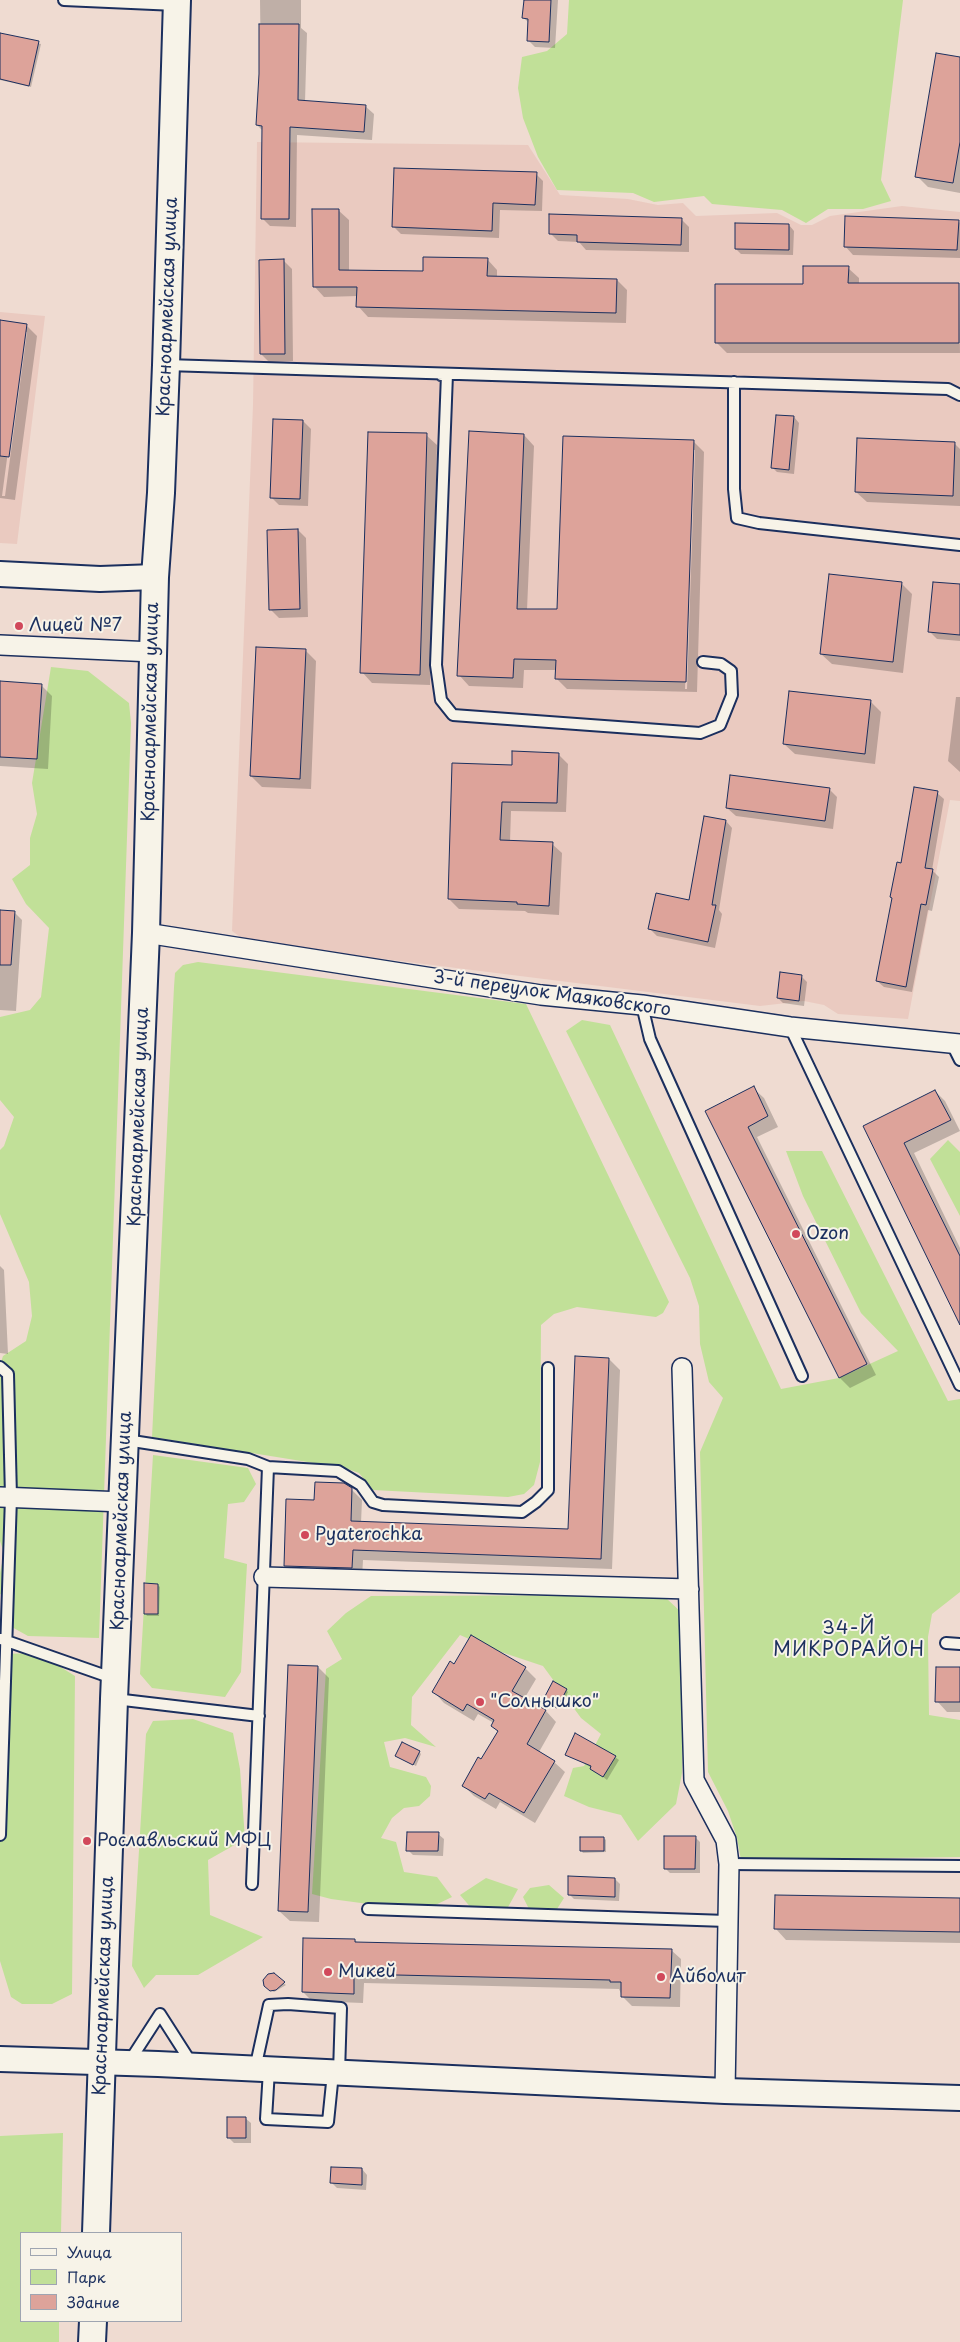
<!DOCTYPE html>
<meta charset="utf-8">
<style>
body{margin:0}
#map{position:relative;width:960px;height:2342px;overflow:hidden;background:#efdbd1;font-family:"Playpen Sans",sans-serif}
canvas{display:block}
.legend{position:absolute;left:20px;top:2232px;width:162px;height:90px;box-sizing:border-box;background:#f7f3e8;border:1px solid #9fa5b1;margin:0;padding:6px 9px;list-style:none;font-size:15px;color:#1b2f5e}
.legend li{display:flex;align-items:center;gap:10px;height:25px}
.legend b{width:25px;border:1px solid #9fa5b1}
</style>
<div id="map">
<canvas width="960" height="2342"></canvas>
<ul class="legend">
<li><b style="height:6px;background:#f7f3e8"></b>Улица</li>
<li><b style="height:14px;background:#c1e098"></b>Парк</li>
<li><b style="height:14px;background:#dda39a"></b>Здание</li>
</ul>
</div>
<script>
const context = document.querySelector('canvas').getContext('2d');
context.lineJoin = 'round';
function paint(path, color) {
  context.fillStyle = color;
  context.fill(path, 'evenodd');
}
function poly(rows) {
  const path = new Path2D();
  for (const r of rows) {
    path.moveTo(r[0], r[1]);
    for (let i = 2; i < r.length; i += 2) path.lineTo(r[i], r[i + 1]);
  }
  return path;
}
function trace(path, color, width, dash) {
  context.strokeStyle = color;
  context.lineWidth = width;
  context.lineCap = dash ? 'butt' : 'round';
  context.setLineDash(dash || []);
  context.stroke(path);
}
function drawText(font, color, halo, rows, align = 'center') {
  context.font = font + ' "Playpen Sans",sans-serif';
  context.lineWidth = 4;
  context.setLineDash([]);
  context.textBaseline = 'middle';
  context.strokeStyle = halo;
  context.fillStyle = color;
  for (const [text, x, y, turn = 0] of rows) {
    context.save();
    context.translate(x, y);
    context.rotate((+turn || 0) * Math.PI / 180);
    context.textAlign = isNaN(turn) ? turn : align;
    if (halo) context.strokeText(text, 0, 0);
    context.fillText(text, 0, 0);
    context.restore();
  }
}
const built = poly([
 [257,142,528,145,560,195,628,199,658,205,683,203,696,216,777,213,801,225,812,225,830,216,902,206,960,212,960,801,950,800,908,1019,838,1014,824,1005,804,1001,760,1006,328,952,243,939,232,931,253,405],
 [0,312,45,316,17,544,0,543]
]);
const green = poly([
 [569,0,903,0,881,180,891,201,863,209,828,209,806,223,782,210,712,204,704,196,654,202,633,193,557,190,538,157,523,118,518,88,522,57,547,51,567,34],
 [51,667,88,671,129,703,131,723,99,1638,28,1636,10,1626,11,1600,0,1594,0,1573,4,1553,0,1541,0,1365,3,1356,26,1341,32,1316,29,1282,0,1214,0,1150,4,1146,14,1117,0,1100,0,1017,30,1010,41,997,49,928,26,904,12,879,30,865,30,838,37,814,32,783],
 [198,962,526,1004,669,1302,663,1313,656,1317,577,1307,554,1314,541,1325,540,1462,534,1485,524,1494,508,1497,373,1490,359,1473,345,1468,152,1437,174,987,175,973,183,965],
 [582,1020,610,1025,781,1389,839,1378,898,1351,861,1313,803,1196,786,1151,822,1151,948,1401,960,1399,960,1592,932,1614,928,1637,929,1715,960,1720,960,1857,741,1860,737,1838,728,1811,708,1772,700,1452,723,1398,709,1382,700,1344,699,1306,690,1278,566,1031],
 [948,1140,960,1152,960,1216,930,1159],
 [153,1455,248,1468,256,1484,244,1502,228,1504,224,1558,247,1564,241,1672,225,1697,152,1688,140,1674],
 [648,1595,666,1598,682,1613,683,1731,682,1773,676,1804,638,1841,621,1815,589,1807,564,1796,573,1768,584,1766,601,1734,581,1718,543,1666,492,1649,460,1635,412,1697,411,1725,436,1747,405,1738,384,1742,390,1767,426,1777,431,1786,430,1796,419,1806,404,1808,392,1818,381,1838,396,1842,404,1872,437,1877,452,1897,427,1909,391,1907,331,1899,312,1894,326,1669,342,1659,327,1631,346,1613,371,1596],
 [38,1653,75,1676,72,1994,52,2004,22,2004,11,1997,0,1961,0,1654],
 [193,1719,233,1733,240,1769,245,1839,208,1860,210,1915,263,1937,198,1975,156,1975,144,1988,132,1966,146,1734,153,1721],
 [486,1878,518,1889,507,1909,473,1910,460,1895],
 [549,1885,564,1898,557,1909,529,1909,523,1897,530,1888],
 [63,2133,61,2233,21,2233,21,2321,59,2321,59,2342,0,2342,0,2136]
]);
const shadow = poly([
 [260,0,301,0,301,28,307,33,305,102,365,106,374,114,372,140,297,135,296,227,270,226,262,218,263,131,257,125,261,74],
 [525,0,558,0,555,48,535,47,528,40,529,23,524,18],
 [0,34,41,44,31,87,0,80],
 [960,58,960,193,928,187,917,176],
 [536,174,543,181,542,211,500,210,499,238,401,234,394,227],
 [338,210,349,220,349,271,424,273,487,259,497,270,497,277,617,280,627,290,626,323,368,317,358,306,358,296,324,297,314,286],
 [681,219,689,227,689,252,586,250,579,242,558,241,550,233],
 [958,221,960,223,960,258,853,255,845,246],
 [789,225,794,231,793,255,741,254,736,249],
 [284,261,292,269,293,361,269,362,261,354],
 [848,268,859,278,859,285,959,285,960,353,727,353,716,342,804,286],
 [0,321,26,325,37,336,15,500,0,498],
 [24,332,27,332,5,496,2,496],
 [794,417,799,423,794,474,777,472,772,467],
 [303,421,311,429,308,506,279,505,271,497],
 [426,435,437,445,430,685,372,683,362,672],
 [524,435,534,446,527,610,558,611,693,441,704,452,697,692,567,689,556,678,557,670,524,670,523,688,469,686,459,675],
 [692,450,695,450,687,689,685,689],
 [955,444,960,449,960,506,867,502,856,492],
 [298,530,306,538,308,617,279,618,271,610],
 [901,583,912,594,903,673,832,664,821,654],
 [960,586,960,641,937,639,929,631],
 [306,651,316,661,311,789,262,787,251,776],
 [0,682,41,685,52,696,48,769,0,766],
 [956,697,960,697,960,772,948,761],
 [870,701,881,712,875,764,795,754,784,744],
 [558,754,568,764,566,812,511,811,510,842,552,844,562,853,559,915,528,913,525,911,459,909,449,899,513,766],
 [829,789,837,797,833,829,736,816,727,808],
 [937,793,944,799,932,870,939,877,932,911,928,910,912,992,884,987,877,981,902,864],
 [726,821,732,828,719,910,722,914,715,948,657,936,650,929,690,901],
 [0,911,14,912,22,920,16,1011,0,1010],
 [801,976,807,982,804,1006,783,1003,778,998],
 [753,1088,764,1098,778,1127,757,1137,876,1375,850,1388,840,1378,707,1111],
 [935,1091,945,1101,960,1131,914,1153,960,1248,960,1322,864,1126],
 [0,1266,4,1270,8,1354,0,1353],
 [609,1359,620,1370,612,1569,363,1560,362,1578,296,1577,285,1566,315,1501,351,1489,362,1500,361,1523,569,1531],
 [158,1585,160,1587,159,1616,147,1616,145,1613],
 [455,1665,525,1668,536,1679,524,1699,546,1711,556,1722,539,1752,554,1762,565,1772,535,1823,500,1802,496,1809,474,1796,463,1785,482,1761,499,1733,492,1726,494,1723,478,1714,474,1721,444,1703,434,1692],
 [318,1667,329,1678,319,1922,290,1921,279,1911],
 [960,1668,960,1712,947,1712,937,1701],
 [566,1690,568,1692,560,1709,544,1700],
 [419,1752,421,1754,416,1766,397,1756],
 [567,1754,615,1757,619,1760,607,1780,592,1768],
 [438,1834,444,1839,443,1856,413,1855,408,1850],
 [695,1837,700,1842,700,1873,670,1873,665,1868],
 [604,1838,606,1840,606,1852,583,1853,581,1850],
 [615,1879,620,1884,619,1901,574,1899,569,1894],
 [960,1900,960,1943,786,1940,776,1929],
 [355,1940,358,1943,671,1950,681,1959,680,2007,632,2006,622,1996,619,1989,364,1983,363,2003,312,2001,303,1992],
 [274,1975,286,1985,274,1992,267,1988],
 [245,2118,251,2123,251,2143,234,2143,229,2138],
 [362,2169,367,2175,366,2190,337,2188,332,2183]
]);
const building = poly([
 [524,0,551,0,549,42,527,41,528,19,522,18,524,0],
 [259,24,299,24,298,100,366,105,364,132,290,127,289,219,261,219,262,126,256,125,259,74,259,24],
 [0,33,39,41,29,86,0,79,0,33],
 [936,53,960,57,960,142,953,183,915,177,936,53],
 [394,168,537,172,535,205,493,203,492,231,392,227,394,168],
 [312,209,339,209,339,270,423,271,423,257,488,258,487,276,617,279,616,313,356,307,357,287,313,287,312,209],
 [549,214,682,218,681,245,577,242,577,235,549,234,549,214],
 [845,216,959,220,957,250,844,247,845,216],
 [735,223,789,224,789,250,735,249,735,223],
 [284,259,285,354,260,354,259,260,284,259],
 [803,266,849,266,848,283,959,283,959,343,715,343,715,284,803,284,803,266],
 [0,320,27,324,9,457,0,456,0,320],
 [776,415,794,416,789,470,771,468,776,415],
 [273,419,303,420,300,499,270,498,273,419],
 [469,431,524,434,517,609,557,609,563,436,694,440,686,682,555,679,556,660,514,659,513,678,457,676,469,431],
 [368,432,427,433,420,675,360,673,368,432],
 [857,438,955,442,953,496,855,492,857,438],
 [298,529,300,609,269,610,267,530,298,529],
 [829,574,902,582,893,662,820,654,829,574],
 [933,582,960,584,960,635,928,632,933,582],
 [256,647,306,649,300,779,250,776,256,647],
 [0,681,42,684,37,759,0,757,0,681],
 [789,691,871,700,865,754,783,744,789,691],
 [512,751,559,753,557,803,502,802,500,840,553,842,549,906,517,904,517,902,448,899,452,763,512,765,512,751],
 [730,775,830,788,825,821,726,808,730,775],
 [914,787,938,791,925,868,933,869,926,905,921,904,906,987,876,981,892,898,890,897,897,862,901,863,914,787],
 [704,816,726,820,712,905,716,905,708,942,648,929,656,893,689,900,704,816],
 [0,910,15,911,11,965,0,965,0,910],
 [780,972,802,975,799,1001,777,998,780,972],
 [754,1086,768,1116,748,1127,867,1364,839,1378,705,1111,754,1086],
 [935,1090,951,1120,904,1143,960,1256,960,1325,863,1126,935,1090],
 [575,1356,609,1358,601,1559,353,1550,352,1568,284,1566,286,1499,314,1500,315,1482,344,1483,352,1488,351,1521,568,1529,575,1356],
 [144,1583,158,1584,158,1614,144,1614,144,1583],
 [471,1635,526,1667,512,1691,546,1710,527,1744,555,1761,524,1813,489,1793,485,1799,462,1786,478,1757,481,1759,498,1731,491,1726,494,1720,467,1704,463,1711,432,1692,450,1661,454,1664,471,1635],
 [288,1665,318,1666,308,1912,278,1911,288,1665],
 [936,1667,960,1667,960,1702,935,1702,936,1667],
 [553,1681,567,1689,557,1708,543,1700,553,1681],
 [575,1733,616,1756,603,1777,590,1769,591,1766,565,1755,575,1733],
 [402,1742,420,1751,413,1765,395,1756,402,1742],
 [407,1832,439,1832,438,1851,406,1851,407,1832],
 [664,1836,696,1836,695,1869,664,1869,664,1836],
 [580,1837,604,1837,604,1851,580,1851,580,1837],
 [568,1876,615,1878,615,1897,568,1895,568,1876],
 [775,1895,960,1898,960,1932,774,1929,775,1895],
 [303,1938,355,1939,355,1942,672,1949,670,1998,621,1997,621,1982,610,1982,610,1980,354,1974,354,1994,302,1992,303,1938],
 [274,1973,285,1982,276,1990,270,1991,264,1986,263,1980,268,1974,274,1973],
 [227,2117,246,2117,246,2138,227,2138,227,2117],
 [331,2167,362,2168,362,2185,330,2183,331,2167]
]);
const service = poly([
 [64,0,176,5],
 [166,365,948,389,960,395],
 [441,375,447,374,436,665,441,700,453,715,700,733,720,725,732,695,731,671,721,664,703,662],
 [734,382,734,489,737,518,759,523,960,545],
 [642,1005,650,1039,802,1376],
 [790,1027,960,1385],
 [952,1044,960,1060],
 [0,1367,8,1374,11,1497,0,1835],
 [126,1440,248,1459,268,1467,252,1884],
 [268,1467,338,1471,361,1485,373,1502,383,1505,522,1512,536,1502,548,1490,548,1368],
 [1,1639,115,1679],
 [946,1643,960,1644],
 [115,1699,259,1716],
 [729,1864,960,1866],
 [368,1909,727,1921],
 [129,2062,160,2014,192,2064],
 [255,2069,269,2005,288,2004,341,2008,339,2073],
 [269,2070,266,2119,328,2122,333,2073]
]);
const minor = poly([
 [0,645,153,652],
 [146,933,541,995,642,1005,790,1027,960,1044],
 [682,1368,694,1780,726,1840,729,1864,725,2091],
 [0,1497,123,1502],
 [264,1577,689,1589]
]);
const tertiary = poly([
 [0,574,100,579,155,577],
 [0,2059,158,2064,725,2091,960,2098]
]);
const secondary = poly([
 [96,2233,114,1699,146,933,155,577,161,493,166,365,177,0],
 [92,2342,93,2321]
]);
const markers = [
 [19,626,5,"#d1495b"],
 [796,1234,5,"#d1495b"],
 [305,1535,5,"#d1495b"],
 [480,1702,5,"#d1495b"],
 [87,1841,5,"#d1495b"],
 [328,1972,5,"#d1495b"],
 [661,1977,5,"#d1495b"]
];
const streetNames = [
 ["Красноармейская улица",168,307,-88],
 ["Красноармейская улица",151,712,-89],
 ["3-й переулок Маяковского",552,994,8],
 ["Красноармейская улица",139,1117,-88],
 ["Красноармейская улица",122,1521,-88],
 ["Красноармейская улица",104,1986,-88]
];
const poiNames = [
 ["Лицей №7",29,626],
 ["Ozon",806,1234],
 ["Pyaterochka",315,1535],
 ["\"Солнышко\"",490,1702],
 ["Рославльский МФЦ",97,1841],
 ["Микей",338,1972],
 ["Айболит",671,1977]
];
const neighbourhoodNames = [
 ["34-Й",849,1629],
 ["МИКРОРАЙОН",849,1651]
];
paint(built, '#eacac0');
paint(green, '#c1e098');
paint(shadow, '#0003');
paint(building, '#dda39a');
trace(building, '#1b2f5e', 1);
trace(service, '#1b2f5e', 14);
trace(minor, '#1b2f5e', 22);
trace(tertiary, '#1b2f5e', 28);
trace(secondary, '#1b2f5e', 30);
trace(service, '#f7f3e8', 10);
trace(minor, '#f7f3e8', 19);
trace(tertiary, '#f7f3e8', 24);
trace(secondary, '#f7f3e8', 26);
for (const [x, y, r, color] of markers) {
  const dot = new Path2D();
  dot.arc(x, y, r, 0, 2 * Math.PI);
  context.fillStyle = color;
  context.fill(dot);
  trace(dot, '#f7f3e8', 2);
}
drawText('18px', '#1b2f5e', '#f7f3e8', streetNames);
drawText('18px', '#1b2f5e', '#f7f3e8', poiNames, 'left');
context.letterSpacing = '1px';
drawText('19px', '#1b2f5e', '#f7f3e8', neighbourhoodNames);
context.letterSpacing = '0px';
</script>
